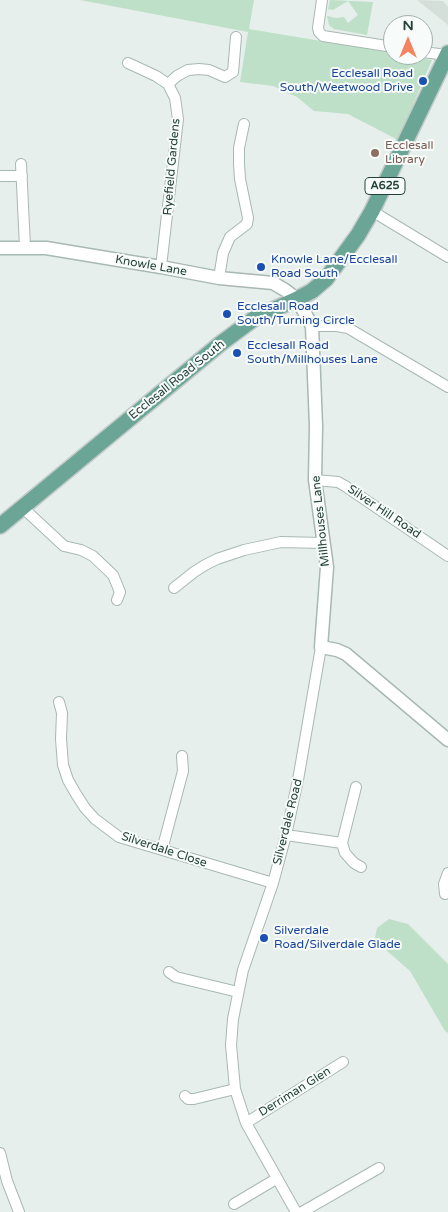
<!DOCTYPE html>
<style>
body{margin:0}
#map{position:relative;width:448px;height:1212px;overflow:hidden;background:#e6efeb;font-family:"Varela Round",sans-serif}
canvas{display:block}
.north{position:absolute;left:383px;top:15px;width:50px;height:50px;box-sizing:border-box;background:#f7fbf9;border:1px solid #a3b1ad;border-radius:50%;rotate:0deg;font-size:14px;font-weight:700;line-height:20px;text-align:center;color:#24423a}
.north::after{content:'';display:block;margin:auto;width:18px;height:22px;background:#f4845f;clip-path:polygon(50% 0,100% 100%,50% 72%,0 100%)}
</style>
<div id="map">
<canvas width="448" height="1212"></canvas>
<div class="north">N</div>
</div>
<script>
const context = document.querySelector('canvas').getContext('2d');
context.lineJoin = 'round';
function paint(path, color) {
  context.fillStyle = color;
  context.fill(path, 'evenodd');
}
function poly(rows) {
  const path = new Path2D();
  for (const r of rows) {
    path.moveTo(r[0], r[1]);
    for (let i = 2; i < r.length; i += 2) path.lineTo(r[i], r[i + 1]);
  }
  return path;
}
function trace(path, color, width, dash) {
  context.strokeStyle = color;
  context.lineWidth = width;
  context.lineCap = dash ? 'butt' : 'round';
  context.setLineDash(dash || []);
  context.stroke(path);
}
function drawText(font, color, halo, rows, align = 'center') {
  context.font = font + ' "Varela Round",sans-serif';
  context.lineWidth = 4;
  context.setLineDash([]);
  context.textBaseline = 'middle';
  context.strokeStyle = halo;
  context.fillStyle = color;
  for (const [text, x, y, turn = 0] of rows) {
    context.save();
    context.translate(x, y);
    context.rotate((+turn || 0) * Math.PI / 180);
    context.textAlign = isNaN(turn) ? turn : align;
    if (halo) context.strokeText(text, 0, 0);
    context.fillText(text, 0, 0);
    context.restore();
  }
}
const built = poly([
 [417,0,443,1,448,7,448,25]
]);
const green = poly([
 [80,0,254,0,249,29,393,53,393,55,404,55,432,60,398,140,348,114,314,111,297,97,273,86,240,82,248,32],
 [330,0,373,2,367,35,334,29,329,25,327,16,336,18,344,17,348,23,358,15,348,1,333,10,328,9],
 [389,919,408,924,448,964,448,1033,445,1031,410,971,386,950,374,943,377,928]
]);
const minor = poly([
 [322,0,318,28,319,32,323,36,393,47],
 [423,52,447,55],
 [128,63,156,76,168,84,175,98,178,119,161,267],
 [168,84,177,76,188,70,199,69,209,70,225,77,233,72,236,37],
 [21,164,25,247],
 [0,176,22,176],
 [372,211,448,257],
 [219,278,223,253,230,237,247,224,248,218,240,179,239,164,239,148,244,124],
 [312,326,337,326,348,328,448,387],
 [315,480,338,482,345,486,448,556],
 [22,507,64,546,81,550,93,556,113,575,120,592,117,600],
 [174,588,194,572,205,565,217,559,244,550,281,542,323,543],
 [59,702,62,713,61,739,63,765,68,780,76,794,85,808,95,819,119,837,273,883],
 [356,787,342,843,345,853,354,863,361,867],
 [286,835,342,843],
 [162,850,183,771,182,756],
 [445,894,444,884,448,873],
 [169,972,176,977,238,992],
 [185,1096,188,1099,194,1099,235,1089],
 [246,1123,343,1062],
 [0,1153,7,1181,19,1212],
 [234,1204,276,1179],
 [296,1212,246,1123,235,1089,231,1045,233,1019,243,970,273,883,286,835,298,780,321,647],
 [302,1212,379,1168]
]);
const tertiary = poly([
 [0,248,46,248,161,267,219,278,273,283,285,290,297,299,312,326,316,426,315,480,327,567,321,647,337,650,346,654,448,740]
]);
const primary = poly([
 [0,526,220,344,255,318,297,299,312,291,326,279,358,235,372,211,448,53]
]);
const markers = [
 [423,81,5,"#1a4fb4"],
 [375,153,5,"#8d6e63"],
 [261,267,5,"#1a4fb4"],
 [227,314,5,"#1a4fb4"],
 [237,353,5,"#1a4fb4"],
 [264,938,5,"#1a4fb4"]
];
const shields = [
 [385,186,40]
];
const shieldNames = [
 ["A625",385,186]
];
const transitNames = [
 ["Ecclesall Road",413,74,"right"],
 ["South/Weetwood Drive",413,88,"right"],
 ["Knowle Lane/Ecclesall",271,260],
 ["Road South",271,274],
 ["Ecclesall Road",237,307],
 ["South/Turning Circle",237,321],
 ["Ecclesall Road",247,346],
 ["South/Millhouses Lane",247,360],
 ["Silverdale",274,931],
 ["Road/Silverdale Glade",274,945]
];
const educationNames = [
 ["Ecclesall",385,146],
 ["Library",385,160]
];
const streetNames = [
 ["Ryefield Gardens",172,167,-85],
 ["Knowle Lane",151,266,10],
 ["Ecclesall Road South",177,380,-39],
 ["Silver Hill Road",384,512,34],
 ["Millhouses Lane",321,521,-96],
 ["Silverdale Road",288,822,-76],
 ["Silverdale Close",164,850,18],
 ["Derriman Glen",295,1092,-32]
];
paint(built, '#d4dfda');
paint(green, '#bfe0c8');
trace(minor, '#a8b8b2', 12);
trace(tertiary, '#a8b8b2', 15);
trace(primary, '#c2cac8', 18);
trace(minor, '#fff', 10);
trace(tertiary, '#fff', 12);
trace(primary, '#6aa596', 15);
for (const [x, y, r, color] of markers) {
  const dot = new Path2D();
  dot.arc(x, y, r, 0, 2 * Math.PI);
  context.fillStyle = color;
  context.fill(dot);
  trace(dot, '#f7fbf9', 2);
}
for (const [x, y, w] of shields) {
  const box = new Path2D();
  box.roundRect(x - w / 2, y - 8.5, w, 17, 4);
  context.fillStyle = '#f7fbf9';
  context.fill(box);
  trace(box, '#24423a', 1);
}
drawText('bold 11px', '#24423a', null, shieldNames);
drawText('12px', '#164399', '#f7fbf9', transitNames, 'left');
drawText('12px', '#785e54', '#f7fbf9', educationNames, 'left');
drawText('12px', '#24423a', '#f7fbf9', streetNames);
</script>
